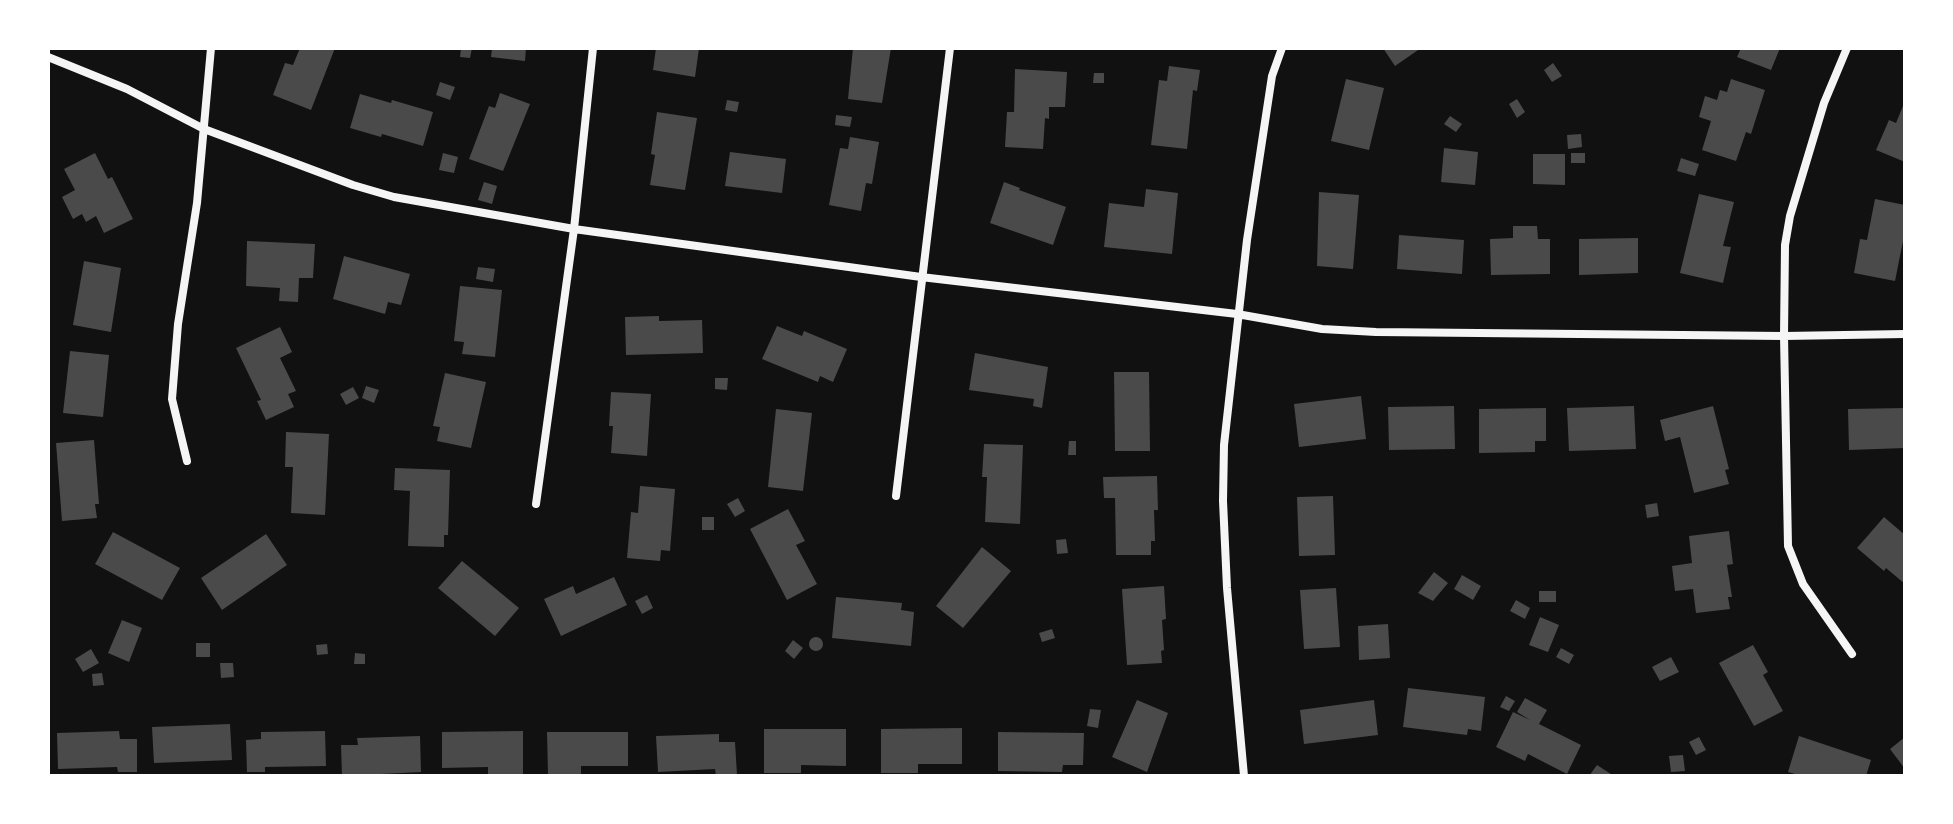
<!DOCTYPE html>
<style>
body{margin:0}
#map{position:relative;width:1953px;height:824px;overflow:hidden;background:#111;font-family:"IBM Plex Serif",serif}
canvas{display:block}
.frame{position:absolute;inset:0;border:50px solid #fff;pointer-events:none}
</style>
<div id="map">
<canvas width="1953" height="824"></canvas>
<div class="frame"></div>
</div>
<script>
const context = document.querySelector('canvas').getContext('2d');
context.lineJoin = 'round';
function paint(path, color) {
  context.fillStyle = color;
  context.fill(path, 'evenodd');
}
function poly(rows) {
  const path = new Path2D();
  for (const r of rows) {
    if (r.length === 3) {
      path.moveTo(r[0] + r[2], r[1]);
      path.arc(r[0], r[1], r[2], 0, 2 * Math.PI);
      continue;
    }
    path.moveTo(r[0], r[1]);
    for (let i = 2; i < r.length; i += 2) path.lineTo(r[i], r[i + 1]);
  }
  return path;
}
function trace(path, color, width, dash) {
  context.strokeStyle = color;
  context.lineWidth = width;
  context.lineCap = dash ? 'butt' : 'round';
  context.setLineDash(dash || []);
  context.stroke(path);
}
const building = poly([
 [300,48,335,48,311,110,273,95,285,63,293,65],
 [461,48,472,48,470,58,460,57],
 [492,48,526,48,525,61,491,57],
 [656,48,699,48,695,77,653,70],
 [853,48,891,48,882,103,848,99],
 [1383,48,1421,48,1395,66],
 [1741,48,1780,48,1771,70,1737,57],
 [1553,63,1562,76,1552,82,1544,70],
 [1169,66,1200,70,1197,91,1193,90,1187,149,1151,145,1159,80,1167,81],
 [1015,69,1067,72,1065,107,1049,107,1049,119,1045,118,1043,149,1005,147,1007,112,1014,112],
 [1094,73,1104,73,1104,83,1093,83],
 [1346,79,1384,88,1369,150,1331,141],
 [1731,79,1765,90,1751,134,1746,132,1736,161,1702,150,1711,121,1699,117,1705,96,1717,100,1720,90,1727,92],
 [440,82,455,87,450,100,436,95],
 [500,93,530,104,503,171,469,159,489,106,495,108],
 [360,94,391,103,392,100,433,112,423,146,382,134,381,137,350,128],
 [1517,99,1525,112,1517,118,1509,104],
 [727,100,739,102,737,112,725,110],
 [1905,101,1905,162,1876,150,1889,120,1896,123],
 [657,112,697,118,685,190,650,185,655,155,651,154],
 [836,115,852,117,850,127,835,125],
 [1450,116,1462,124,1456,132,1444,124],
 [1581,134,1582,147,1568,149,1567,135],
 [850,137,879,142,872,184,866,183,861,211,829,205,840,148,848,149],
 [1444,148,1478,152,1475,185,1441,182],
 [730,152,786,159,782,193,725,186],
 [95,153,108,179,112,177,133,219,104,233,96,216,86,222,82,214,73,219,62,197,75,190,64,169],
 [443,153,458,157,454,173,439,170],
 [1571,153,1585,153,1585,163,1571,163],
 [1533,154,1565,154,1565,185,1533,184],
 [1681,158,1699,164,1695,176,1677,171],
 [484,182,497,186,492,204,478,200],
 [1004,182,1020,188,1019,190,1066,207,1053,245,990,223],
 [1146,189,1178,193,1172,254,1104,247,1109,203,1144,207],
 [1319,192,1359,195,1353,269,1317,266],
 [1699,194,1734,202,1723,246,1731,247,1723,283,1680,273],
 [1875,199,1905,205,1905,231,1895,281,1854,273,1860,239,1867,240],
 [1513,226,1537,226,1538,239,1550,239,1550,274,1491,275,1490,239,1513,238],
 [1399,235,1464,240,1462,274,1397,269],
 [1638,238,1638,273,1579,275,1579,239],
 [247,241,315,244,313,278,299,278,298,302,279,301,280,288,246,286],
 [344,256,410,274,401,305,388,302,385,314,333,299],
 [84,261,121,268,111,332,73,325],
 [478,267,495,269,493,282,476,279],
 [460,286,502,290,495,357,462,354,464,342,454,341],
 [659,316,659,321,702,320,703,353,626,355,625,317],
 [777,326,802,336,804,331,847,349,833,382,820,376,818,382,762,359],
 [280,327,292,352,280,358,296,391,288,394,294,407,266,420,257,401,261,400,236,348],
 [70,351,109,355,103,417,63,413],
 [975,353,1048,367,1042,408,1033,406,1034,399,969,390],
 [1114,372,1149,372,1150,451,1115,451],
 [445,373,486,382,471,448,437,441,440,427,433,426],
 [715,378,728,378,727,390,715,389],
 [366,386,379,390,374,403,362,398],
 [353,387,359,398,346,405,340,394],
 [611,392,651,394,647,456,611,453,613,426,609,426],
 [1361,396,1366,439,1299,447,1294,404],
 [1454,406,1455,449,1389,450,1388,407],
 [1634,406,1636,449,1569,451,1567,408],
 [1713,406,1729,469,1725,470,1729,484,1694,493,1680,437,1665,441,1660,420],
 [1546,408,1546,441,1535,441,1535,452,1479,453,1479,409],
 [1905,408,1905,448,1849,450,1848,409],
 [776,409,812,413,803,491,768,487],
 [286,432,329,434,325,515,291,513,293,467,285,467],
 [94,440,99,504,95,504,97,518,62,521,56,443],
 [1069,441,1076,441,1076,455,1068,455],
 [984,444,1023,445,1020,524,985,522,987,477,982,477],
 [395,468,450,470,448,535,444,535,444,547,408,546,410,491,394,490],
 [1157,476,1158,510,1154,510,1155,541,1151,541,1151,555,1116,555,1115,498,1104,498,1103,477],
 [640,486,675,489,670,551,661,550,660,561,627,558,631,512,638,513],
 [1333,496,1335,555,1299,556,1297,497],
 [738,498,745,511,735,517,727,504],
 [1657,503,1659,516,1647,518,1645,505],
 [788,509,805,541,796,545,817,584,787,600,750,529],
 [702,517,714,517,714,530,702,530],
 [1884,517,1905,535,1905,584,1886,568,1884,571,1857,548],
 [1729,531,1733,564,1727,565,1732,597,1728,597,1730,609,1696,613,1693,589,1675,591,1672,566,1692,563,1689,536],
 [113,532,180,568,162,600,95,564],
 [266,534,287,565,222,610,201,578],
 [1066,539,1068,553,1057,554,1056,540],
 [982,547,1011,571,963,628,936,606],
 [462,561,519,608,495,636,438,588],
 [1434,572,1448,583,1433,601,1418,593],
 [1462,575,1481,586,1473,600,1454,589],
 [614,577,627,605,561,636,544,599,573,586,576,594],
 [1164,586,1166,619,1162,620,1164,650,1161,651,1162,663,1127,665,1122,589],
 [1336,588,1340,647,1304,649,1300,590],
 [1539,591,1556,591,1556,602,1539,602],
 [647,595,653,608,642,614,635,601],
 [836,597,902,603,901,610,914,612,911,646,832,638],
 [1516,600,1530,608,1525,619,1510,611],
 [1540,617,1559,625,1548,652,1529,645],
 [122,620,142,628,129,662,108,653],
 [1388,624,1390,658,1359,660,1358,626],
 [1052,629,1055,638,1042,642,1039,633],
 [816,644,7],
 [793,640,803,648,794,659,785,651],
 [196,643,210,643,210,657,196,657],
 [327,644,328,654,317,655,316,645],
 [1753,645,1768,672,1763,675,1783,711,1754,726,1719,663],
 [1561,648,1574,655,1569,664,1556,657],
 [91,649,99,663,83,672,75,659],
 [355,653,365,654,365,664,354,664],
 [1671,657,1679,672,1660,681,1652,667],
 [220,663,233,663,234,677,221,678],
 [102,673,104,685,93,686,92,674],
 [1408,688,1485,697,1481,731,1468,729,1467,735,1403,727],
 [1506,696,1515,701,1509,711,1500,707],
 [1525,698,1547,710,1539,724,1581,745,1567,774,1528,754,1525,761,1496,747,1513,712,1530,720,1517,712],
 [1137,700,1168,713,1147,772,1112,757],
 [1374,700,1378,735,1304,744,1300,710],
 [1090,709,1101,710,1098,728,1087,726],
 [230,724,232,760,154,763,152,727],
 [962,728,962,764,918,764,918,773,881,773,881,729],
 [764,729,846,729,846,766,801,765,801,773,764,773],
 [119,731,120,739,137,739,137,772,118,772,117,767,58,769,57,733],
 [325,731,326,766,265,767,265,772,247,772,246,740,261,739,261,732],
 [523,731,523,775,488,775,488,767,442,768,442,732],
 [547,732,628,732,628,766,581,766,581,775,548,775],
 [998,732,1084,733,1083,765,1063,765,1062,772,998,771],
 [719,734,719,742,735,742,737,775,716,776,715,769,658,772,656,736],
 [420,736,421,772,342,776,341,745,358,745,357,738],
 [1799,736,1871,760,1866,776,1802,776,1788,772],
 [1699,737,1706,750,1696,755,1689,742],
 [1905,737,1905,769,1890,749],
 [1683,755,1685,771,1671,772,1669,756],
 [1597,765,1614,776,1589,776]
]);
const minor = poly([
 [1847,48,1824,103,1790,216,1785,245,1784,336,1788,546,1803,584,1852,654],
 [48,57,127,89,204,129,353,185,394,197,574,229,921,277,1237,314,1322,329,1376,332,1784,336,1905,334],
 [187,461,172,399,178,324,197,203,211,48],
 [896,496,950,48],
 [536,504,574,229,593,48],
 [1244,776,1227,588,1223,501,1224,445,1247,240,1272,76,1282,48]
]);
paint(building, '#4a4a4a');
trace(minor, '#f5f5f5', 8);
</script>
